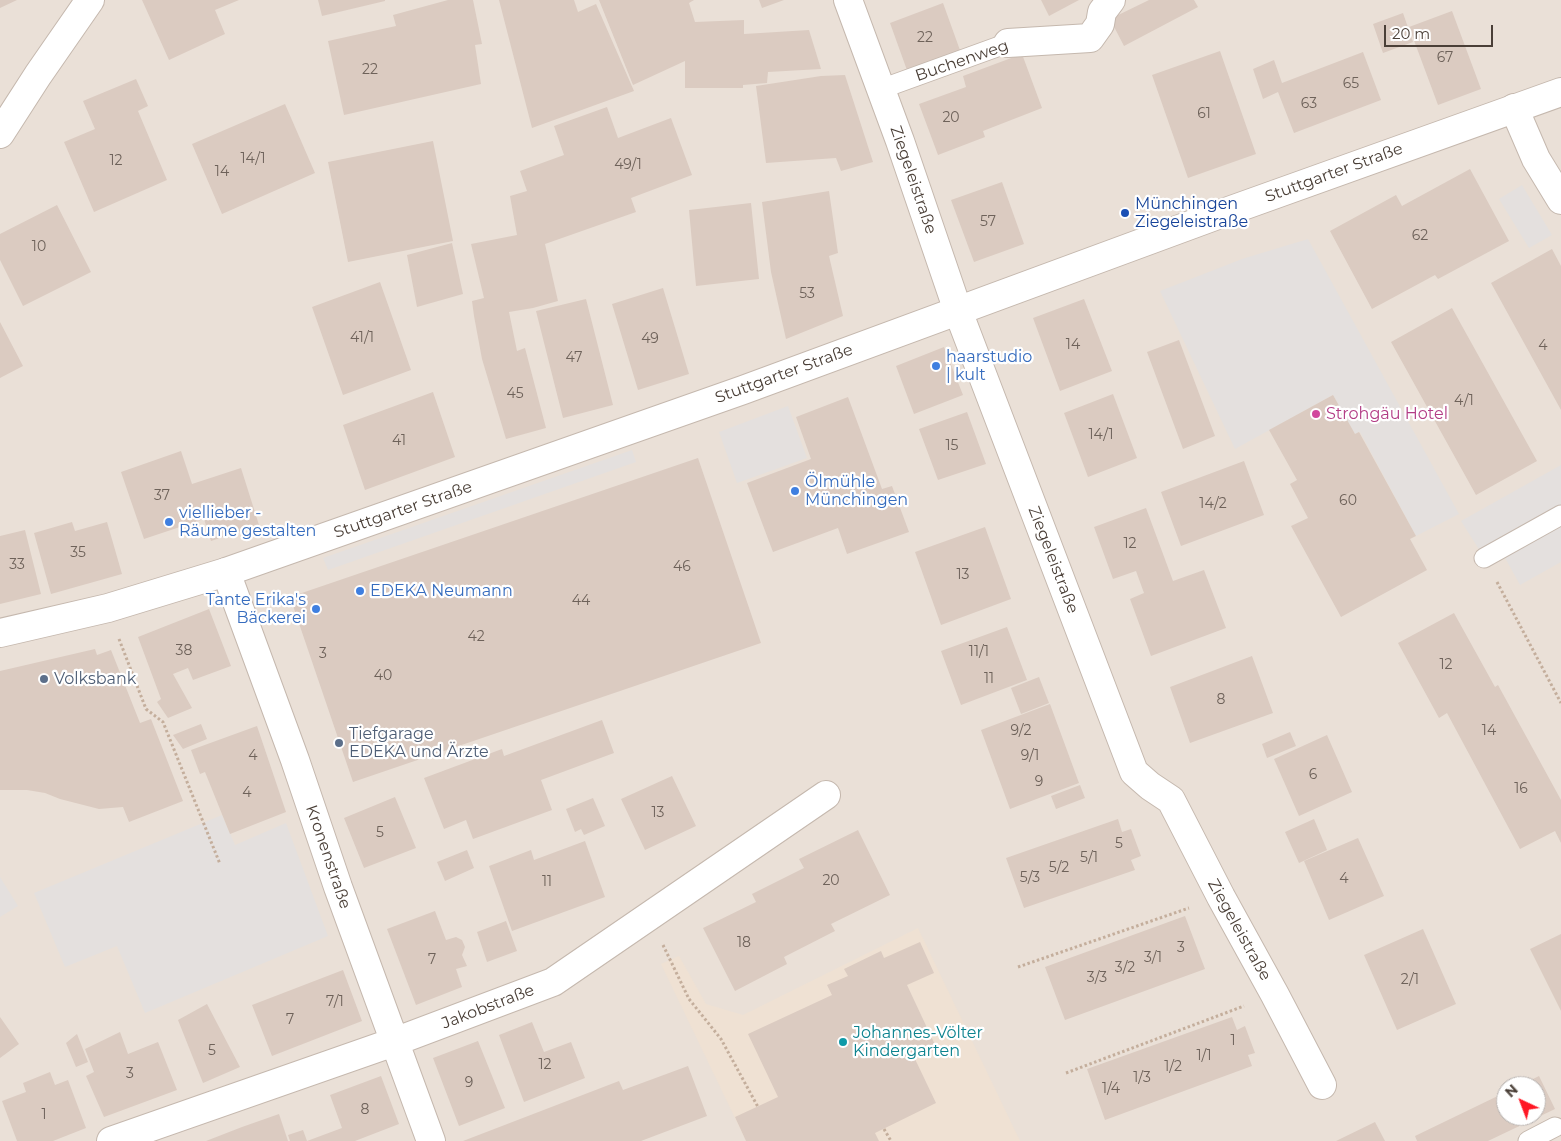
<!DOCTYPE html>
<meta charset="utf-8">
<style>
body{margin:0}
#map{position:relative;width:1561px;height:1141px;overflow:hidden;background:#f5efea;font-family:Montserrat,sans-serif}
canvas{display:block}
.north{position:absolute;left:1496px;top:1076px;width:50px;height:50px;box-sizing:border-box;background:#fff;border:1px solid #b7b2af;border-radius:50%;rotate:317deg;font-size:14px;font-weight:700;line-height:20px;text-align:center;color:#4a3f37}
.north::after{content:'';display:block;margin:auto;width:18px;height:22px;background:#ff1724;clip-path:polygon(50% 0,100% 100%,50% 72%,0 100%)}
.scale{position:absolute;left:1384px;top:25px;width:109px;height:22px;box-sizing:border-box;border:2px solid #4a3f37;border-top:0;padding-left:6px;font-size:15px;line-height:18px;white-space:nowrap;color:#4a3f37;-webkit-text-stroke:4px #fff;paint-order:stroke}
</style>
<div id="map">
<canvas width="1561" height="1141"></canvas>
<div class="north">N</div>
<div class="scale">20 m</div>
</div>
<script>
const context = document.querySelector('canvas').getContext('2d');
context.lineJoin = 'round';
function paint(path, color) {
  context.fillStyle = color;
  context.fill(path, 'evenodd');
}
function poly(rows) {
  const path = new Path2D();
  for (const r of rows) {
    path.moveTo(r[0], r[1]);
    for (let i = 2; i < r.length; i += 2) path.lineTo(r[i], r[i + 1]);
  }
  return path;
}
function trace(path, color, width, dash) {
  context.strokeStyle = color;
  context.lineWidth = width;
  context.lineCap = dash ? 'butt' : 'round';
  context.setLineDash(dash || []);
  context.stroke(path);
}
function drawText(font, color, halo, rows, align = 'center') {
  context.font = font + ' Montserrat,sans-serif';
  context.lineWidth = 4.5;
  context.setLineDash([]);
  context.textBaseline = 'middle';
  context.strokeStyle = halo;
  context.fillStyle = color;
  for (const [text, x, y, turn = 0] of rows) {
    context.save();
    context.translate(x, y);
    context.rotate((+turn || 0) * Math.PI / 180);
    context.textAlign = isNaN(turn) ? turn : align;
    if (halo) context.strokeText(text, 0, 0);
    context.fillText(text, 0, 0);
    context.restore();
  }
}
const residential = poly([
 [0,0,1561,0,1561,1141,0,1141],
 [1506,1086,1536,1086,1536,1116,1506,1116]
]);
const education = poly([
 [918,928,1020,1141,746,1141,661,964,679,956,706,1004,743,1015]
]);
const parking = poly([
 [1522,185,1552,235,1529,248,1499,199],
 [1308,239,1459,514,1416,536,1360,432,1355,434,1333,395,1235,449,1160,291,1242,259],
 [788,406,807,458,737,483,719,432],
 [632,450,636,462,328,570,323,558],
 [1561,465,1561,562,1520,585,1504,556,1480,551,1461,521],
 [222,815,235,845,286,823,328,936,145,1013,117,946,65,967,34,893],
 [0,877,18,906,0,917]
]);
const building = poly([
 [0,0,17,0,0,8],
 [142,0,239,0,215,10,225,34,169,60],
 [318,0,385,0,385,1,322,16],
 [448,0,473,0,482,44,475,45,481,84,344,115,328,41,396,26,393,15],
 [499,0,574,0,578,12,596,4,634,91,532,128],
 [599,0,694,0,689,3,695,22,744,20,744,34,809,30,821,69,768,72,767,83,743,85,743,88,685,88,685,61,633,85],
 [759,0,784,0,762,8],
 [1041,0,1079,0,1049,16],
 [1149,0,1194,0,1198,7,1124,46,1110,19],
 [943,3,961,53,908,73,890,23],
 [1452,11,1481,89,1438,105,1409,27],
 [1403,13,1413,42,1383,53,1373,24],
 [1220,51,1256,154,1188,178,1152,75],
 [1363,52,1381,100,1294,133,1278,92,1263,99,1253,69,1274,60,1282,83],
 [1022,54,1042,108,983,131,985,137,938,155,919,104,966,87,963,76],
 [845,75,873,162,841,171,836,158,766,163,756,86,821,76],
 [136,79,148,106,138,111,167,180,94,212,64,142,95,129,83,101],
 [285,104,315,173,222,214,192,144],
 [607,107,618,138,671,118,692,175,631,198,636,212,545,244,558,301,533,308,509,312,517,351,525,348,546,428,506,439,482,359,474,316,472,301,484,298,471,244,517,235,510,196,527,191,520,171,564,155,554,126],
 [433,141,453,241,348,262,328,162],
 [1470,169,1509,241,1438,279,1435,275,1372,309,1330,231,1396,195,1402,206],
 [1002,182,1024,244,974,262,951,200],
 [829,191,838,253,829,256,843,316,786,339,771,272,762,202],
 [751,203,759,279,696,286,689,210],
 [57,205,91,272,23,306,0,260,0,234],
 [452,243,463,294,417,307,407,255],
 [1552,249,1561,266,1561,410,1491,283],
 [380,282,411,370,343,395,312,307],
 [663,288,689,374,638,390,612,304],
 [586,299,613,405,563,418,536,311],
 [1084,299,1112,371,1060,391,1033,318],
 [1452,308,1537,461,1476,495,1391,342],
 [0,322,23,366,0,378],
 [1179,340,1215,436,1183,449,1147,352],
 [944,347,963,395,914,414,896,366],
 [433,392,455,457,365,490,343,425],
 [1113,394,1137,458,1088,477,1064,413],
 [1333,395,1355,434,1359,432,1416,536,1410,539,1427,570,1341,617,1291,526,1308,518,1290,484,1297,480,1269,430],
 [848,397,882,489,892,486,909,532,847,554,838,528,773,552,747,483,811,459,796,417],
 [967,412,986,464,938,480,919,429],
 [181,451,192,484,241,468,259,525,211,541,204,519,144,539,121,472],
 [698,458,761,643,353,782,290,597],
 [1244,461,1264,515,1181,546,1161,492],
 [1146,508,1173,581,1204,570,1226,628,1151,656,1130,599,1144,593,1136,571,1113,579,1094,527],
 [72,522,75,531,107,522,122,574,51,594,34,533],
 [985,527,1011,599,941,625,915,552],
 [25,530,41,594,0,604,0,536],
 [209,609,231,666,193,680,188,668,173,674,192,708,168,718,157,702,161,699,138,637],
 [1454,613,1495,687,1498,685,1561,800,1561,843,1555,831,1520,849,1447,713,1439,718,1398,643],
 [1007,627,1027,680,961,705,941,651],
 [95,649,97,655,111,650,140,723,151,719,183,801,129,822,123,807,99,809,60,799,45,793,27,790,0,790,0,671],
 [1252,656,1273,713,1190,743,1170,687],
 [1039,677,1049,703,1021,714,1011,688],
 [1050,704,1079,783,1010,809,981,730],
 [602,720,614,753,541,780,552,810,473,839,466,820,444,829,424,778,502,749,504,756],
 [201,724,207,739,183,749,173,735],
 [257,726,286,812,230,834,205,772,200,774,191,750],
 [1290,732,1296,746,1267,758,1262,744],
 [1327,735,1352,792,1299,816,1274,759],
 [672,776,696,826,645,850,621,799],
 [1080,785,1085,798,1056,809,1051,796],
 [395,797,416,848,364,868,344,818],
 [593,798,605,826,584,835,581,829,575,832,566,809],
 [1118,819,1122,832,1131,829,1141,856,1131,860,1135,870,1024,908,1006,858],
 [1314,819,1327,850,1299,863,1285,832],
 [858,830,890,895,831,924,835,931,784,957,787,964,735,991,703,928,756,902,752,894,804,868,799,859],
 [1358,838,1384,896,1329,920,1304,861],
 [585,841,605,897,512,931,489,866,531,850,534,860],
 [467,850,474,868,445,881,437,862],
 [435,911,446,940,456,937,462,940,465,947,462,955,467,966,456,969,462,987,416,1005,387,929],
 [1185,916,1205,969,1065,1020,1045,967],
 [506,921,517,951,487,962,477,932],
 [1423,929,1456,1004,1397,1030,1364,955],
 [1561,934,1561,1011,1530,949],
 [920,942,934,973,907,985,937,1049,915,1059,936,1103,875,1133,879,1141,746,1141,735,1117,778,1097,748,1034,832,995,827,985,848,976,844,969,881,951,884,958],
 [343,970,362,1021,272,1056,252,1005],
 [207,1004,240,1067,203,1083,178,1020],
 [0,1017,19,1044,0,1058],
 [1232,1017,1237,1030,1245,1026,1255,1053,1248,1055,1252,1066,1105,1120,1087,1069],
 [532,1022,544,1052,571,1042,585,1078,524,1102,499,1035],
 [120,1032,128,1054,158,1042,177,1090,104,1117,86,1076,94,1072,85,1049],
 [77,1034,88,1062,76,1067,66,1043],
 [478,1041,505,1108,459,1126,433,1058],
 [688,1066,707,1116,641,1141,463,1141,619,1081,623,1090],
 [50,1072,55,1085,68,1080,86,1128,53,1141,17,1141,2,1101,26,1092,23,1083],
 [381,1076,399,1124,355,1141,307,1141,342,1128,330,1095],
 [1539,1076,1555,1109,1488,1141,1417,1141,1415,1136,1506,1092,1506,1116,1536,1116,1536,1086,1519,1086],
 [279,1114,288,1141,206,1141,242,1127],
 [1375,1122,1385,1141,1336,1141],
 [303,1130,307,1141,290,1141,288,1135]
]);
const path = poly([
 [1497,582,1561,703],
 [119,639,146,709,163,722,220,864],
 [663,945,689,999,721,1039,758,1107],
 [1018,967,1189,908],
 [1066,1073,1244,1006],
 [884,1129,891,1141]
]);
const service = poly([
 [881,89,1008,43],
 [1484,558,1561,515],
 [1528,1141,1555,1127]
]);
const minor = poly([
 [848,0,900,141,958,311,1134,772,1150,786,1171,800,1221,897,1275,995,1322,1085],
 [1008,43,1090,38,1100,24,1102,12,1111,0],
 [1514,108,1536,159,1561,200],
 [0,134,38,75,90,0],
 [226,572,295,760,338,887,431,1141],
 [111,1141,394,1042,553,982,826,795]
]);
const tertiary = poly([
 [0,633,108,608,226,572,743,390,1223,213,1561,92]
]);
const markers = [
 [1125,213,5,"#1a4fb4"],
 [936,366,5,"#3f7fe0"],
 [1316,414,5,"#d1479c"],
 [795,491,5,"#3f7fe0"],
 [169,522,5,"#3f7fe0"],
 [360,591,5,"#3f7fe0"],
 [316,609,5,"#3f7fe0"],
 [44,679,5,"#5c6f8a"],
 [339,743,5,"#5c6f8a"],
 [843,1042,5,"#0f9aa8"]
];
const numberNames = [
 ["22",925,38],
 ["67",1445,58],
 ["22",370,70],
 ["65",1351,84],
 ["63",1309,104],
 ["61",1204,114],
 ["20",951,118],
 ["14/1",253,159],
 ["12",116,161],
 ["49/1",628,165],
 ["14",222,172],
 ["57",988,222],
 ["62",1420,236],
 ["10",39,247],
 ["53",807,294],
 ["41/1",362,338],
 ["49",650,339],
 ["14",1073,345],
 ["4",1543,346],
 ["47",574,358],
 ["45",515,394],
 ["4/1",1464,401],
 ["14/1",1101,435],
 ["41",399,441],
 ["15",952,446],
 ["37",162,496],
 ["60",1348,501],
 ["14/2",1213,504],
 ["12",1130,544],
 ["35",78,553],
 ["33",17,565],
 ["46",682,567],
 ["13",963,575],
 ["44",581,601],
 ["42",476,637],
 ["38",184,651],
 ["11/1",979,652],
 ["3",323,654],
 ["12",1446,665],
 ["40",383,676],
 ["11",989,679],
 ["8",1221,700],
 ["9/2",1021,731],
 ["14",1489,731],
 ["4",253,756],
 ["9/1",1030,756],
 ["6",1313,775],
 ["9",1039,782],
 ["16",1521,789],
 ["4",247,793],
 ["13",658,813],
 ["5",380,833],
 ["5",1119,844],
 ["5/1",1089,858],
 ["5/2",1059,868],
 ["5/3",1030,878],
 ["4",1344,879],
 ["20",831,881],
 ["11",547,882],
 ["18",744,943],
 ["3",1181,948],
 ["3/1",1153,958],
 ["7",432,960],
 ["3/2",1125,968],
 ["3/3",1097,978],
 ["2/1",1410,980],
 ["7/1",335,1002],
 ["7",290,1020],
 ["1",1233,1041],
 ["5",212,1051],
 ["1/1",1204,1056],
 ["12",545,1065],
 ["1/2",1173,1067],
 ["3",130,1074],
 ["1/3",1142,1078],
 ["9",469,1083],
 ["1/4",1111,1089],
 ["8",365,1110],
 ["1",44,1115]
];
const streetNames = [
 ["Buchenweg",962,61,-19],
 ["Stuttgarter Straße",1334,173,-20],
 ["Ziegeleistraße",913,180,71],
 ["Stuttgarter Straße",784,374,-20],
 ["Stuttgarter Straße",403,510,-19],
 ["Ziegeleistraße",1053,560,69],
 ["Kronenstraße",328,857,71],
 ["Ziegeleistraße",1239,930,61],
 ["Jakobstraße",488,1007,-21]
];
const transitNames = [
 ["Münchingen",1135,204],
 ["Ziegeleistraße",1135,222]
];
const shopNames = [
 ["haarstudio",946,357],
 ["| kult",946,375],
 ["Ölmühle",805,482],
 ["Münchingen",805,500],
 ["viellieber -",179,513],
 ["Räume gestalten",179,531],
 ["EDEKA Neumann",370,591],
 ["Tante Erika's",306,600,"right"],
 ["Bäckerei",306,618,"right"]
];
const hotelNames = [
 ["Strohgäu Hotel",1326,414]
];
const serviceNames = [
 ["Volksbank",54,679],
 ["Tiefgarage",349,734],
 ["EDEKA und Ärzte",349,752]
];
const cultureNames = [
 ["Johannes-Völter",853,1033],
 ["Kindergarten",853,1051]
];
paint(residential, '#eae0d7');
paint(education, '#efe1d3');
paint(parking, '#e4e0de');
paint(building, '#dbcbc1');
trace(service, '#c5b8ae', 21);
trace(minor, '#c5b8ae', 30);
trace(tertiary, '#c5b8ae', 30);
trace(path, '#c4ae9c', 3, [2.5, 2.5]);
trace(service, '#fff', 19);
trace(minor, '#fff', 28);
trace(tertiary, '#fff', 28);
for (const [x, y, r, color] of markers) {
  const dot = new Path2D();
  dot.arc(x, y, r, 0, 2 * Math.PI);
  context.fillStyle = color;
  context.fill(dot);
  trace(dot, '#fff', 2);
}
drawText('14px', '#6e625a', null, numberNames);
drawText('16px', '#4a3f37', '#fff', streetNames);
drawText('16px', '#164399', '#fff', transitNames, 'left');
drawText('16px', '#366cbe', '#fff', shopNames, 'left');
drawText('16px', '#b23c85', '#fff', hotelNames, 'left');
drawText('16px', '#4e5e75', '#fff', serviceNames, 'left');
drawText('16px', '#0d838f', '#fff', cultureNames, 'left');
</script>
